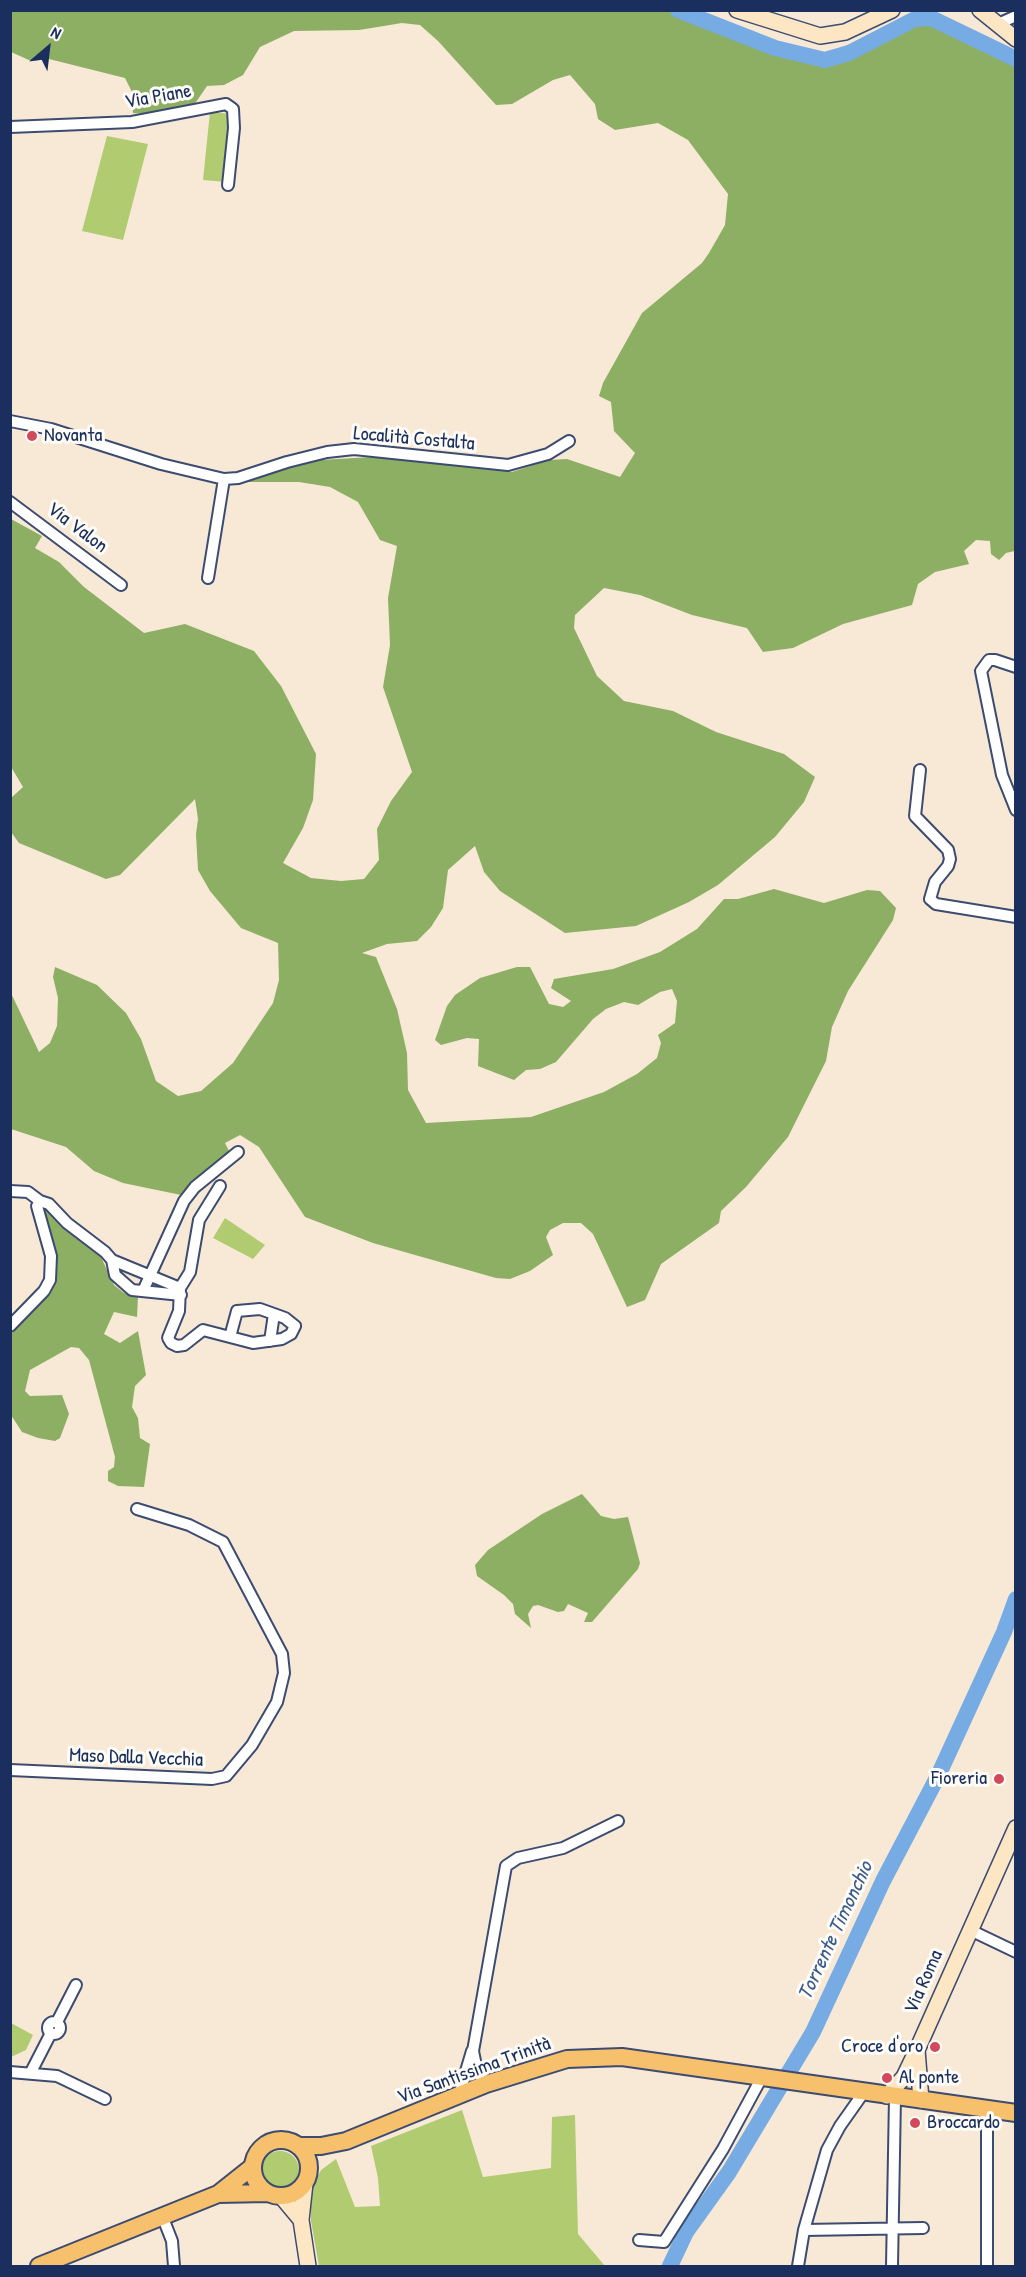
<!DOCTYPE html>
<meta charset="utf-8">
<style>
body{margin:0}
#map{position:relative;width:1026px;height:2277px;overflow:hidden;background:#f8e9d7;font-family:"Patrick Hand",sans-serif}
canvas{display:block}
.frame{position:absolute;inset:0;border:12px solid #1b2f5e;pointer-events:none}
.north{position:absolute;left:18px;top:18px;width:60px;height:60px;-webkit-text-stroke:4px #fdfcf7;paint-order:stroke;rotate:28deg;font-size:16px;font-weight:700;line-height:24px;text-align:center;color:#1b2f5e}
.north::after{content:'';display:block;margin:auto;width:21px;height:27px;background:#1b2f5e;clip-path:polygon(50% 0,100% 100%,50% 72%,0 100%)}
</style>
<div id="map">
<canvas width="1026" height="2277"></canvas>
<div class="frame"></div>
<div class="north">N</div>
</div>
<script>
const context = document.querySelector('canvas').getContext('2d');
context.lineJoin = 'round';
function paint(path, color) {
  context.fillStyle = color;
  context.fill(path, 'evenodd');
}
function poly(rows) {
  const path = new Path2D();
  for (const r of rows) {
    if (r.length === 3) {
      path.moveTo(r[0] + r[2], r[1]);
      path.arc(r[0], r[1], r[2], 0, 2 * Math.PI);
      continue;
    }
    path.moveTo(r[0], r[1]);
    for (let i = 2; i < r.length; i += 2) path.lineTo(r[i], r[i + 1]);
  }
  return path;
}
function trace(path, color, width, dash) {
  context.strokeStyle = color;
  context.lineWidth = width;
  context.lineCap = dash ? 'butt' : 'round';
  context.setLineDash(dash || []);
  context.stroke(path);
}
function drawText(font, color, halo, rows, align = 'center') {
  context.font = font + ' "Patrick Hand",sans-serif';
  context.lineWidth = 6;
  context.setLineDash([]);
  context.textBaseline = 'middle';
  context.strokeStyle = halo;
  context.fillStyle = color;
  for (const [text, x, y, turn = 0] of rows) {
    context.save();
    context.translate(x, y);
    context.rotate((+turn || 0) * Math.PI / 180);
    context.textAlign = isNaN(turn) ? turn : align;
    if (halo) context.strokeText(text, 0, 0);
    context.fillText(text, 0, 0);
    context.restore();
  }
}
const green = poly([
 [210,112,232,114,227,182,203,180],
 [107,136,148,144,123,240,82,231],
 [225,1218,265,1245,253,1259,213,1238],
 [11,2023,33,2035,26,2050,11,2057],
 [462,2110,483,2177,551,2168,552,2117,575,2115,578,2234,605,2266,319,2266,311,2221,311,2190,321,2170,336,2159,355,2207,380,2206,378,2178,371,2146],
 [280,2170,19]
]);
const forest = poly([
 [11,11,670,11,747,43,824,64,856,55,914,24,936,22,961,31,1015,62,1015,551,1006,553,999,560,991,554,990,541,976,540,964,551,969,564,935,572,918,584,912,605,843,624,793,648,763,652,747,628,692,615,640,595,604,588,575,615,574,628,597,676,624,701,673,711,716,732,784,754,815,777,804,802,775,837,718,885,689,902,636,926,565,933,500,891,484,872,475,846,448,870,443,908,431,927,417,941,387,944,362,953,376,957,397,1009,407,1053,408,1090,426,1123,531,1117,604,1092,637,1074,657,1058,661,1043,658,1035,675,1023,677,1001,672,989,660,992,638,1005,624,1002,606,1009,593,1019,556,1062,540,1069,526,1070,514,1080,478,1066,479,1039,467,1038,441,1045,435,1040,447,1006,455,995,480,978,517,967,530,967,549,1004,563,1007,571,1001,551,988,554,979,613,969,660,952,697,929,724,899,738,899,774,889,824,903,867,890,880,891,896,908,893,920,848,991,832,1027,826,1061,788,1137,746,1187,721,1211,719,1223,661,1264,645,1300,627,1307,593,1234,581,1223,563,1223,550,1230,546,1237,553,1255,530,1271,510,1279,496,1278,373,1243,305,1217,259,1147,240,1135,225,1143,229,1151,228,1157,186,1196,123,1183,94,1171,66,1147,11,1129,10,991,39,1052,50,1043,57,1026,58,998,53,977,55,967,97,985,126,1013,141,1039,156,1081,178,1096,201,1091,233,1063,273,1003,279,980,278,943,241,928,210,891,198,870,196,834,198,819,195,799,120,875,106,879,19,843,11,832,11,798,23,787,10,765,11,519,42,536,35,548,59,562,84,587,144,633,185,624,254,651,281,686,316,754,313,800,303,828,283,863,311,878,341,881,364,879,379,860,377,829,391,801,412,772,383,687,390,645,388,598,397,546,380,540,358,502,330,487,299,482,243,482,286,466,319,460,372,457,449,462,512,472,549,460,567,459,620,477,635,453,614,431,611,402,599,396,603,383,642,313,702,263,709,253,725,225,728,194,688,140,658,123,615,130,598,119,595,104,570,75,553,80,512,104,496,105,438,41,420,25,402,23,359,30,294,31,260,47,243,75,224,85,207,86,194,105,146,114,133,113,132,92,125,78,49,59,31,61,11,52],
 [39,1206,46,1206,59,1224,100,1255,114,1285,124,1293,138,1297,137,1317,114,1312,104,1334,120,1343,138,1331,146,1375,135,1386,132,1407,138,1418,140,1438,150,1444,144,1487,118,1486,108,1481,108,1471,114,1467,115,1457,89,1360,79,1348,71,1347,30,1370,25,1391,30,1396,62,1395,69,1414,60,1438,55,1441,38,1438,22,1432,11,1415,10,1336,51,1288],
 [582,1494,601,1516,614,1519,628,1517,640,1563,638,1569,592,1622,584,1622,588,1613,568,1604,564,1611,558,1612,538,1605,533,1606,528,1614,531,1628,515,1614,513,1604,504,1595,477,1576,475,1565,488,1550,542,1514]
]);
const river = poly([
 [678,10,775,48,825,60,849,53,915,19,931,18,1016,59],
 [670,2266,686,2232,729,2172,813,2032,883,1881,938,1776,1004,1632,1016,1599]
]);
const street = poly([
 [998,24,1016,16],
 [10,127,132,122,226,104,233,109,234,128,228,185],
 [10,421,51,429,161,464,224,479,238,478,287,462,327,452,354,449,508,465,548,454,569,441],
 [10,502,121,585],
 [208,578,224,479],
 [1016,667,995,660,989,660,981,671,1002,775,1016,810],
 [920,770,915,816,948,850,950,859,948,866,935,882,930,899,936,904,1016,917],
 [10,1191,28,1192,40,1201],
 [112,1260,180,1288,179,1311,168,1338,171,1343,177,1346,184,1345,203,1330,253,1343,282,1339,291,1334,295,1326,285,1318,274,1314],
 [180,1288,190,1272,199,1220,220,1186],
 [143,1291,184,1201,195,1187,238,1152],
 [10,1326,44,1291,50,1280,51,1256,37,1206,40,1201,49,1204,67,1223,105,1252,112,1260,115,1275,132,1290,181,1295],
 [230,1337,237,1311,260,1309,274,1314,270,1341],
 [10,1770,212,1779,226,1776,252,1745,277,1702,284,1673,282,1654,223,1542,189,1525,137,1509],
 [970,1930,1016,1952],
 [57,2022,76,1985],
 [54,2028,6],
 [10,2072,57,2076,105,2099],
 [31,2072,51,2033],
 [486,2084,477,2071,473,2051,506,1866,518,1858,563,1848,618,1821],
 [459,2095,472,2051],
 [987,2108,987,2266],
 [163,2218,172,2241,174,2266],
 [804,2230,923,2228],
 [639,2240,664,2242,723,2149,762,2077],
 [798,2266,804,2230,827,2150,840,2126,864,2092],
 [892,2266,895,2097]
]);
const secondary = poly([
 [737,10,820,36,845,32,892,10],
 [980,10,1016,39],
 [917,2050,921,2100],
 [887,2096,904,2077,917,2050,1016,1828],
 [305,2183,301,2220,308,2266],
 [281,2196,301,2220]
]);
const primary = poly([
 [281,2168,28],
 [298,2146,321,2146,346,2141,486,2084,567,2059,622,2057,1016,2113],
 [218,2194,268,2193],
 [39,2266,218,2194,252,2167]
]);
const markers = [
 [32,436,6,"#d1495b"],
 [999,1779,6,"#d1495b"],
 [935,2047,6,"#d1495b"],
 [887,2078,6,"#d1495b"],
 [915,2123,6,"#d1495b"]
];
const streetNames = [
 ["Via Piane",158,97,-10],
 ["Località Costalta",414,439,5],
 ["Via Valon",77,528,37],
 ["Maso Dalla Vecchia",136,1758,2],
 ["Via Roma",924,1982,-66],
 ["Via Santissima Trinità",474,2071,-20]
];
const poiNames = [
 ["Novanta",44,436],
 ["Fioreria",987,1779,"right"],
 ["Croce d'oro",923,2047,"right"],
 ["Al ponte",899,2078],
 ["Broccardo",927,2123]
];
const waterNames = [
 ["Torrente Timonchio",836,1931,-65]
];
paint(green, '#b1cb71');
paint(forest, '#8caf63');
trace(river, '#76abe3', 16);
trace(street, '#3c4b70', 14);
trace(secondary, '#3c4b70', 18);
trace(primary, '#3c4b70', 20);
trace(street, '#fff', 10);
trace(secondary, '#fce6c4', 15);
trace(primary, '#f7c06c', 16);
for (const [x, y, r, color] of markers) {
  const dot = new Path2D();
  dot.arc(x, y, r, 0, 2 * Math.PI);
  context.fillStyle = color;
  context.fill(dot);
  trace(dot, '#fdfcf7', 2);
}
drawText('20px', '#1b2f5e', '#fdfcf7', streetNames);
drawText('20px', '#1b2f5e', '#fdfcf7', poiNames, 'left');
drawText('italic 21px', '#3b5a8d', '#fdfcf7', waterNames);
</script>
